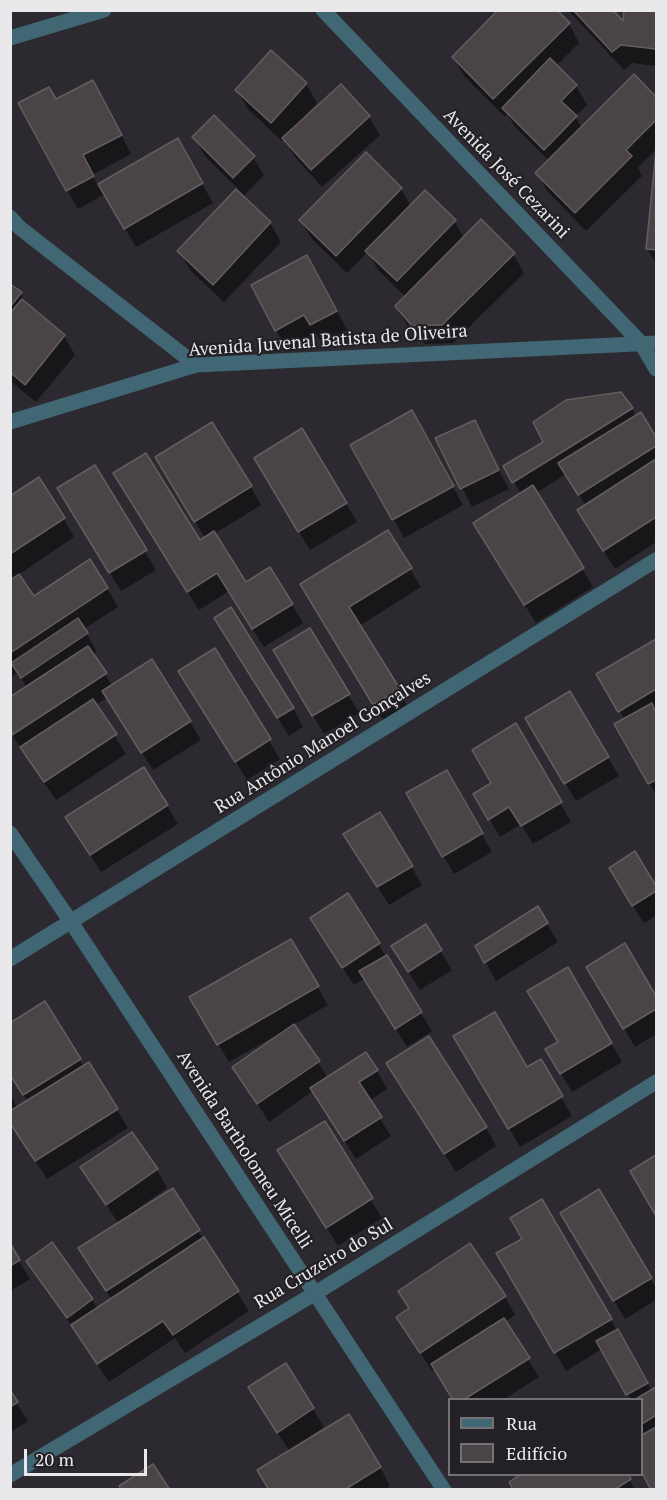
<!DOCTYPE html>
<meta charset="utf-8">
<style>
body{margin:0}
#map{position:relative;width:667px;height:1500px;overflow:hidden;background:#2c2a30;font-family:"PT Serif",serif}
canvas{display:block}
.frame{position:absolute;inset:0;border:12px solid #e9e8eb;pointer-events:none}
.legend{position:absolute;left:448px;top:1398px;width:195px;height:78px;box-sizing:border-box;background:#232126;border:2px solid #727175;margin:0;padding:8px 10px;list-style:none;font-size:18px;color:#e9e8eb}
.legend li{display:flex;align-items:center;gap:12px;height:30px}
.legend b{width:30px;border:2px solid #727175}
.scale{position:absolute;left:24px;top:1449px;width:123px;height:27px;box-sizing:border-box;border:3px solid #e9e8eb;border-top:0;padding-left:8px;font-size:18px;line-height:21px;white-space:nowrap;color:#e9e8eb;-webkit-text-stroke:4px #232126;paint-order:stroke}
</style>
<div id="map">
<canvas width="667" height="1500"></canvas>
<div class="frame"></div>
<ul class="legend">
<li><b style="height:8px;background:#406773"></b>Rua</li>
<li><b style="height:16px;background:#4a4446"></b>Edifício</li>
</ul>
<div class="scale">20 m</div>
</div>
<script>
const context = document.querySelector('canvas').getContext('2d');
context.lineJoin = 'round';
function paint(path, color) {
  context.fillStyle = color;
  context.fill(path, 'evenodd');
}
function poly(rows) {
  const path = new Path2D();
  for (const r of rows) {
    path.moveTo(r[0], r[1]);
    for (let i = 2; i < r.length; i += 2) path.lineTo(r[i], r[i + 1]);
  }
  return path;
}
function trace(path, color, width, dash) {
  context.strokeStyle = color;
  context.lineWidth = width;
  context.lineCap = dash ? 'butt' : 'round';
  context.setLineDash(dash || []);
  context.stroke(path);
}
function drawText(font, color, halo, rows, align = 'center') {
  context.font = font + ' "PT Serif",serif';
  context.lineWidth = 4.5;
  context.setLineDash([]);
  context.textBaseline = 'middle';
  context.strokeStyle = halo;
  context.fillStyle = color;
  for (const [text, x, y, turn = 0] of rows) {
    context.save();
    context.translate(x, y);
    context.rotate((+turn || 0) * Math.PI / 180);
    context.textAlign = isNaN(turn) ? turn : align;
    if (halo) context.strokeText(text, 0, 0);
    context.fillText(text, 0, 0);
    context.restore();
  }
}
const shadow = poly([
 [568,10,611,10,624,24,625,10,656,10,656,66,632,63,624,70],
 [569,24,579,43,556,66,576,86,587,105,575,116,582,128,634,76,656,99,656,149,638,168,642,176,586,231,548,192,537,173,549,161,515,127,507,114,505,117,464,76,453,57],
 [306,84,317,103,303,118,304,120,369,117,380,135,322,187,295,157,284,139,282,141,248,109,237,91],
 [103,100,131,154,92,175,98,186,177,140,213,203,136,247,105,194,78,209,67,190,56,101],
 [194,137,253,157,264,175,243,197,270,223,281,242,224,302,190,270,179,251,238,189,205,156],
 [656,165,656,264,647,248],
 [401,189,411,206,454,221,464,238,513,254,524,273,453,343,425,344,407,325,396,306,406,297,378,270,368,252,347,273,312,239,301,221],
 [318,275,347,330,322,343,316,333,287,349,276,330],
 [10,286,20,293,28,307,64,336,75,355,36,402,10,381],
 [632,409,636,417,641,414,656,440,656,542,615,569,590,529,586,506,566,474,536,493,593,587,536,623,486,542,521,494,505,467],
 [474,422,509,489,472,507,437,439],
 [422,431,463,505,404,538,352,445],
 [94,467,156,570,121,591,70,507],
 [168,476,251,487,261,505,214,534,245,584,270,569,303,623,264,647,229,591,199,610,126,492,199,542,205,538],
 [266,477,346,503,357,522,310,550],
 [10,498,64,519,74,537,18,575,33,599,107,588,118,607,84,629,97,652,93,655,112,686,152,661,201,740,153,770,107,698,95,705,126,754,56,800,10,732,10,699,27,688,18,673,10,678],
 [410,569,421,587,359,626,409,709,385,723,312,603],
 [310,630,359,713,324,734,275,651],
 [227,637,293,708,303,727,289,736],
 [655,641,656,643,656,795,616,725,625,720,598,674],
 [214,650,280,759,247,780,191,690],
 [569,693,619,776,576,801,527,718],
 [515,725,571,822,533,844,521,824,500,837,475,795,493,784],
 [446,772,492,852,454,874,408,794],
 [167,806,178,824,101,872,78,836],
 [356,853,411,866,422,885,389,905],
 [635,853,656,889,656,916,644,923,621,887],
 [348,895,432,1031,407,1047,365,978,354,985,322,937],
 [547,924,558,942,496,981,477,946],
 [425,926,452,970,420,990,404,965],
 [291,941,328,1005,293,1025,328,1078,377,1071,387,1089,369,1101,391,1136,356,1159,313,1091,269,1122,234,1067,274,1039,273,1037,229,1062,191,998],
 [625,945,656,999,656,1034,635,1047,588,967],
 [567,969,622,1062,572,1092,547,1050,559,1042],
 [45,1003,84,1067,117,1110,128,1128,47,1179,10,1121,10,1095,18,1108,28,1102,10,1073],
 [455,1037,526,1069,540,1061,572,1116,520,1147],
 [399,1082,486,1128,496,1146,456,1172],
 [324,1123,382,1218,338,1246,290,1169],
 [656,1157,656,1214,632,1172],
 [157,1170,167,1188,137,1209,139,1211,172,1190,249,1311,185,1353,175,1338,109,1382,28,1261,92,1299,97,1309,112,1300,91,1268,119,1224,93,1186],
 [598,1191,656,1288,656,1300,625,1319,573,1232],
 [542,1201,652,1391,656,1388,656,1490,652,1490,642,1471,642,1400,631,1400,602,1349,566,1371,498,1254,524,1239],
 [10,1246,30,1279,10,1291],
 [505,1297,515,1315,505,1322,539,1377,503,1400,454,1400,435,1369,432,1371,398,1317],
 [285,1365,324,1427,310,1436,311,1439,380,1467,390,1486,385,1490,270,1490,290,1452,260,1406],
 [10,1393,28,1421,10,1432],
 [626,1474,635,1490,515,1490]
]);
const building = poly([
 [498,10,557,10,570,23,493,99,452,57,498,10],
 [573,10,613,10,623,21,624,10,656,10,656,49,621,45,612,52,573,10],
 [271,50,307,83,271,123,235,90,271,50],
 [550,58,577,85,561,101,577,116,544,150,502,108,550,58],
 [634,74,656,97,656,120,626,150,632,156,575,213,535,173,634,74],
 [93,80,122,135,83,155,94,176,66,191,18,103,49,87,56,99,93,80],
 [341,84,370,116,311,170,282,138,341,84],
 [214,115,255,156,233,178,192,137,214,115],
 [178,138,203,183,124,229,98,184,178,138],
 [656,151,656,250,646,249,656,151],
 [366,152,402,188,336,256,299,220,366,152],
 [236,189,271,222,213,285,177,251,236,189],
 [425,190,456,220,397,281,365,251,425,190],
 [481,219,515,253,442,325,412,326,395,306,481,219],
 [307,255,337,311,310,325,304,315,275,331,251,285,307,255],
 [10,284,22,292,10,307,10,284],
 [22,299,65,335,25,385,10,372,10,313,22,299],
 [621,392,633,408,512,483,503,466,543,442,533,422,566,400,621,392],
 [412,410,454,486,392,520,350,445,412,410],
 [641,412,656,437,656,446,578,495,558,463,641,412],
 [475,420,499,470,460,489,435,438,475,420],
 [212,422,252,486,194,522,155,457,212,422],
 [302,428,347,503,298,532,254,458,302,428],
 [146,453,200,540,214,531,246,582,270,567,293,604,252,629,217,573,187,592,113,473,146,453],
 [656,459,656,517,603,551,577,510,656,459],
 [95,465,147,550,109,573,57,488,95,465],
 [39,477,65,518,10,554,10,496,39,477],
 [533,485,584,568,524,605,473,523,533,485],
 [388,530,412,568,349,607,400,689,373,705,300,584,388,530],
 [90,559,108,588,10,653,10,580,19,574,34,596,90,559],
 [231,607,294,708,277,718,214,618,231,607],
 [78,618,88,633,21,678,11,663,78,618],
 [310,628,350,694,312,716,273,650,310,628],
 [656,639,656,689,618,712,596,674,656,639],
 [88,646,107,673,12,735,10,697,88,646],
 [215,648,271,739,235,762,178,671,215,648],
 [152,659,191,721,141,753,102,691,152,659],
 [570,691,609,757,564,784,525,718,570,691],
 [93,699,117,734,44,782,20,747,93,699],
 [652,703,656,713,656,780,648,784,614,724,652,703],
 [516,723,562,802,521,826,509,807,488,820,473,794,491,783,472,750,516,723],
 [144,767,168,805,90,855,65,817,144,767],
 [447,770,483,833,442,857,406,793,447,770],
 [380,812,413,866,377,887,343,834,380,812],
 [635,851,656,886,656,891,632,906,609,868,635,851],
 [348,893,380,943,342,968,310,918,348,893],
 [538,906,548,923,484,963,475,946,538,906],
 [426,924,442,950,408,972,391,946,426,924],
 [291,939,319,986,217,1045,189,997,291,939],
 [625,943,656,996,656,1009,623,1029,586,967,625,943],
 [387,955,422,1012,395,1029,359,971,387,955],
 [568,967,612,1043,560,1074,545,1049,558,1042,527,991,568,967],
 [45,1001,81,1059,23,1095,10,1075,10,1023,45,1001],
 [495,1012,527,1067,541,1059,563,1096,508,1129,453,1036,495,1012],
 [294,1024,320,1061,257,1104,232,1067,294,1024],
 [429,1036,487,1127,444,1154,386,1063,429,1036],
 [366,1052,378,1070,359,1082,382,1117,344,1141,310,1088,366,1052],
 [89,1062,118,1109,35,1161,10,1123,10,1111,89,1062],
 [325,1121,373,1198,326,1228,277,1150,325,1121],
 [132,1132,158,1169,106,1205,80,1167,132,1132],
 [656,1155,656,1216,630,1171,656,1155],
 [173,1188,200,1230,106,1291,78,1248,173,1188],
 [599,1189,652,1278,613,1301,560,1213,599,1189],
 [542,1199,612,1319,554,1353,496,1253,522,1239,510,1218,542,1199],
 [204,1237,239,1291,173,1335,163,1321,97,1364,71,1325,204,1237],
 [52,1242,93,1299,67,1318,26,1261,52,1242],
 [10,1243,20,1260,10,1266,10,1243],
 [470,1243,506,1296,420,1353,396,1317,409,1308,398,1291,470,1243],
 [504,1318,530,1358,463,1400,453,1400,431,1364,504,1318],
 [618,1329,648,1383,626,1395,596,1341,618,1329],
 [286,1363,314,1408,277,1433,248,1387,286,1363],
 [656,1387,656,1415,642,1424,642,1400,634,1400,656,1387],
 [10,1390,18,1402,10,1407,10,1390],
 [349,1414,381,1467,344,1490,269,1490,257,1470,349,1414],
 [656,1427,656,1490,651,1490,642,1473,642,1435,656,1427],
 [153,1464,170,1490,121,1490,119,1486,153,1464],
 [521,1474,628,1474,631,1479,614,1490,513,1490,509,1482,521,1474]
]);
const minor = poly([
 [323,10,641,343,656,369],
 [10,38,104,10],
 [10,217,20,228,196,365],
 [10,422,196,365,656,343],
 [10,833,71,922,444,1490],
 [10,959,656,560],
 [10,1475,314,1294,656,1082]
]);
const streetNames = [
 ["Avenida José Cezarini",506,174,46],
 ["Avenida Juvenal Batista de Oliveira",328,341,-4],
 ["Rua Antônio Manoel Gonçalves",323,743,-32],
 ["Avenida Bartholomeu Micelli",244,1150,57],
 ["Rua Cruzeiro do Sul",324,1264,-31]
];
paint(shadow, '#0007');
paint(building, '#4a4446');
trace(building, '#645d60', 1.5);
trace(minor, '#406773', 15);
drawText('18px', '#e9e8eb', '#232126', streetNames);
</script>
